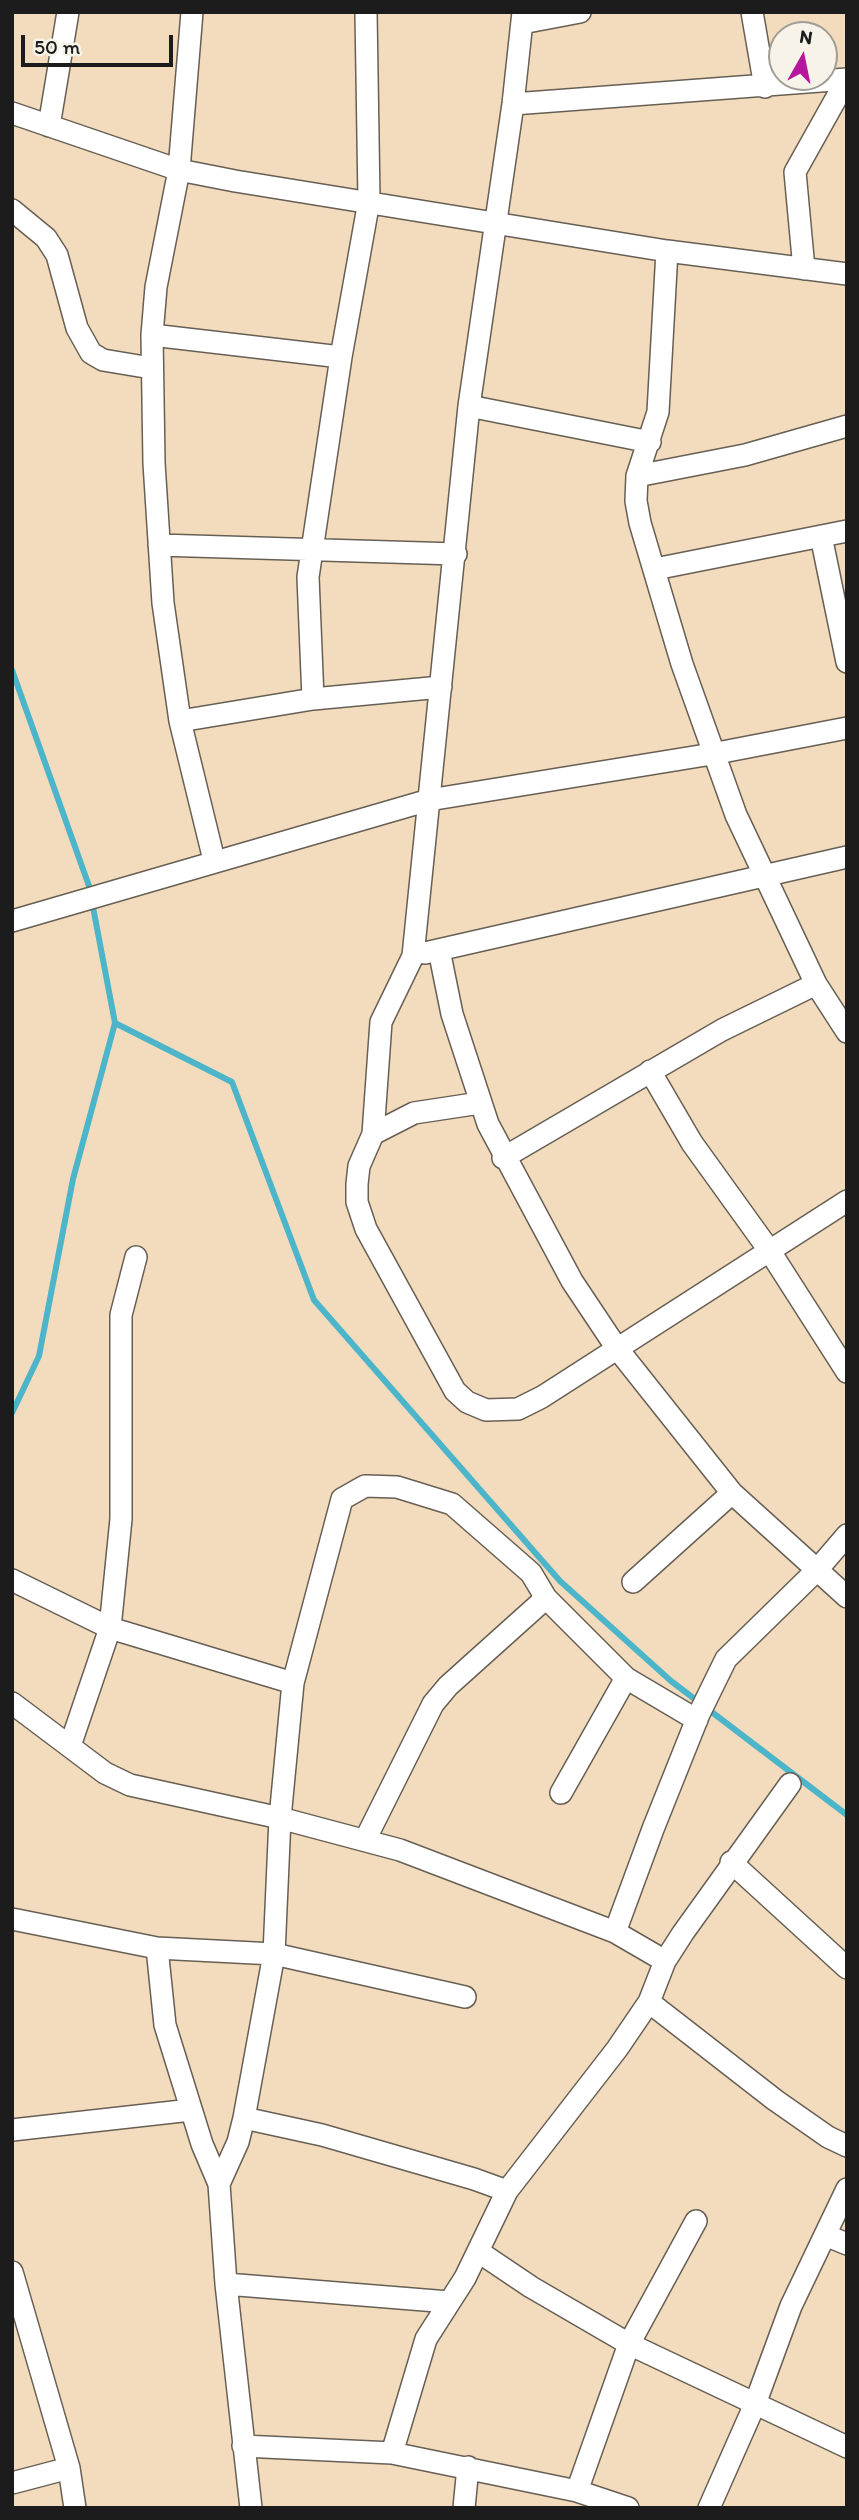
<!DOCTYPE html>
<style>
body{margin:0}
#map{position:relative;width:859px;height:2520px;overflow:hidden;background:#f2dcbd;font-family:Itim,sans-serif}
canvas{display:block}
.frame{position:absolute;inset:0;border:14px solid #1c1c1c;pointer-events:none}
.north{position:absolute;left:768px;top:21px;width:70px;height:70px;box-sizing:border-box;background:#f7f3e8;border:2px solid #9f9d96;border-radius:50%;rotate:9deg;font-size:19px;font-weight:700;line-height:28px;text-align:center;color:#1c1c1c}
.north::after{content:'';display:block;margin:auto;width:24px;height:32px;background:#b5179e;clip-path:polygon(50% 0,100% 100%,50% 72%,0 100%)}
.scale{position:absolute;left:21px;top:35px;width:152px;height:32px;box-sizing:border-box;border:4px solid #1c1c1c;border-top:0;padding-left:9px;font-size:21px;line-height:24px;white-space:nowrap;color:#1c1c1c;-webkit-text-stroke:5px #f7f3e8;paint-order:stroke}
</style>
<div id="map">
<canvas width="859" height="2520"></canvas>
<div class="frame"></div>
<div class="north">N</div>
<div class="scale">50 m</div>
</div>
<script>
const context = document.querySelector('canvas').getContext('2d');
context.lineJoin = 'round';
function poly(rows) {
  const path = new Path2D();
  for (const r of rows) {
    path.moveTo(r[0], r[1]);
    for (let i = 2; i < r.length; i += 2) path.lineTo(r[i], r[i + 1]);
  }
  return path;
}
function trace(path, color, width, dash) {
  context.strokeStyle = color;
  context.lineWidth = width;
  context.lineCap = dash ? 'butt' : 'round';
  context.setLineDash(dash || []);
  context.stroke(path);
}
const stream = poly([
 [12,670,89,886,115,1023,232,1082,314,1300,560,1581,671,1681,847,1815],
 [12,1413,39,1356,73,1179,115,1023]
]);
const street = poly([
 [192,12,179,170,156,287,152,335,154,463,163,603,180,721,214,860],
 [752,12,765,87],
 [522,23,580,12],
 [513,104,847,79],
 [12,113,179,170,235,181,667,251,847,274],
 [49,126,68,12],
 [12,210,46,238,57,255,77,328,91,353,103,360,151,368],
 [667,251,658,412,637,476,636,501,640,523,682,664,736,815,816,984,847,1032],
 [804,269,795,172,847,79],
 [152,335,341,357],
 [469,406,650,442],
 [637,476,745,455,847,426],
 [821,536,847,662],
 [159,545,456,554],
 [655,569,847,531],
 [313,699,308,577,341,357,369,201,366,12],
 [180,721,313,699,441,687],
 [12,921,429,800,712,754,847,728],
 [439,950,452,1014,488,1124,572,1281,616,1347,732,1493,847,1597],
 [425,953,847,857],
 [650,1071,692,1143,769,1250,847,1372],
 [480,1103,414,1113,373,1134,359,1166,357,1184,357,1202,366,1229,455,1391,467,1402,486,1410,518,1409,542,1397,847,1201],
 [373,1134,381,1022,413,956,469,406,513,104,523,12],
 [503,1158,722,1030,816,984],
 [12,1580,110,1628,293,1683],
 [633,1582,732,1493],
 [12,1703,105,1773,130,1785,280,1818,400,1850,615,1932,665,1961],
 [70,1746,110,1628,121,1519,121,1315,136,1257],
 [561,1793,626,1678],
 [365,1840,433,1704,448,1686,546,1598],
 [731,1862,847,1968],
 [12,1919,157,1948,274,1954,465,1997],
 [615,1932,653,1829,699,1714,726,1659,817,1570,847,1535],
 [157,1948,165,2025,202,2144,219,2184],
 [649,2002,775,2100,828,2137,847,2146],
 [244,2118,322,2135,474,2179,507,2191],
 [12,2130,191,2110],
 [825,2235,847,2244],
 [479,2252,531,2287,629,2344,847,2447],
 [12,2272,69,2468,75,2508],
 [226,2284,449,2302],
 [243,2446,392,2453,577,2491,628,2508],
 [392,2453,426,2339,465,2278,507,2191,617,2049,649,2002,665,1961,683,1933,790,1784],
 [12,2483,69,2468],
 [577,2491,629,2344,696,2221],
 [251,2508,226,2284,219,2184,238,2142,244,2118,274,1954,280,1818,293,1683,342,1499,365,1486,397,1487,452,1504,531,1573,546,1598,626,1678,697,1720],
 [464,2508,468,2467],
 [709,2508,755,2404,791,2306,847,2189]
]);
trace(stream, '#4cb5ca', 6);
trace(street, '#675f54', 24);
trace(street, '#fff', 21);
</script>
